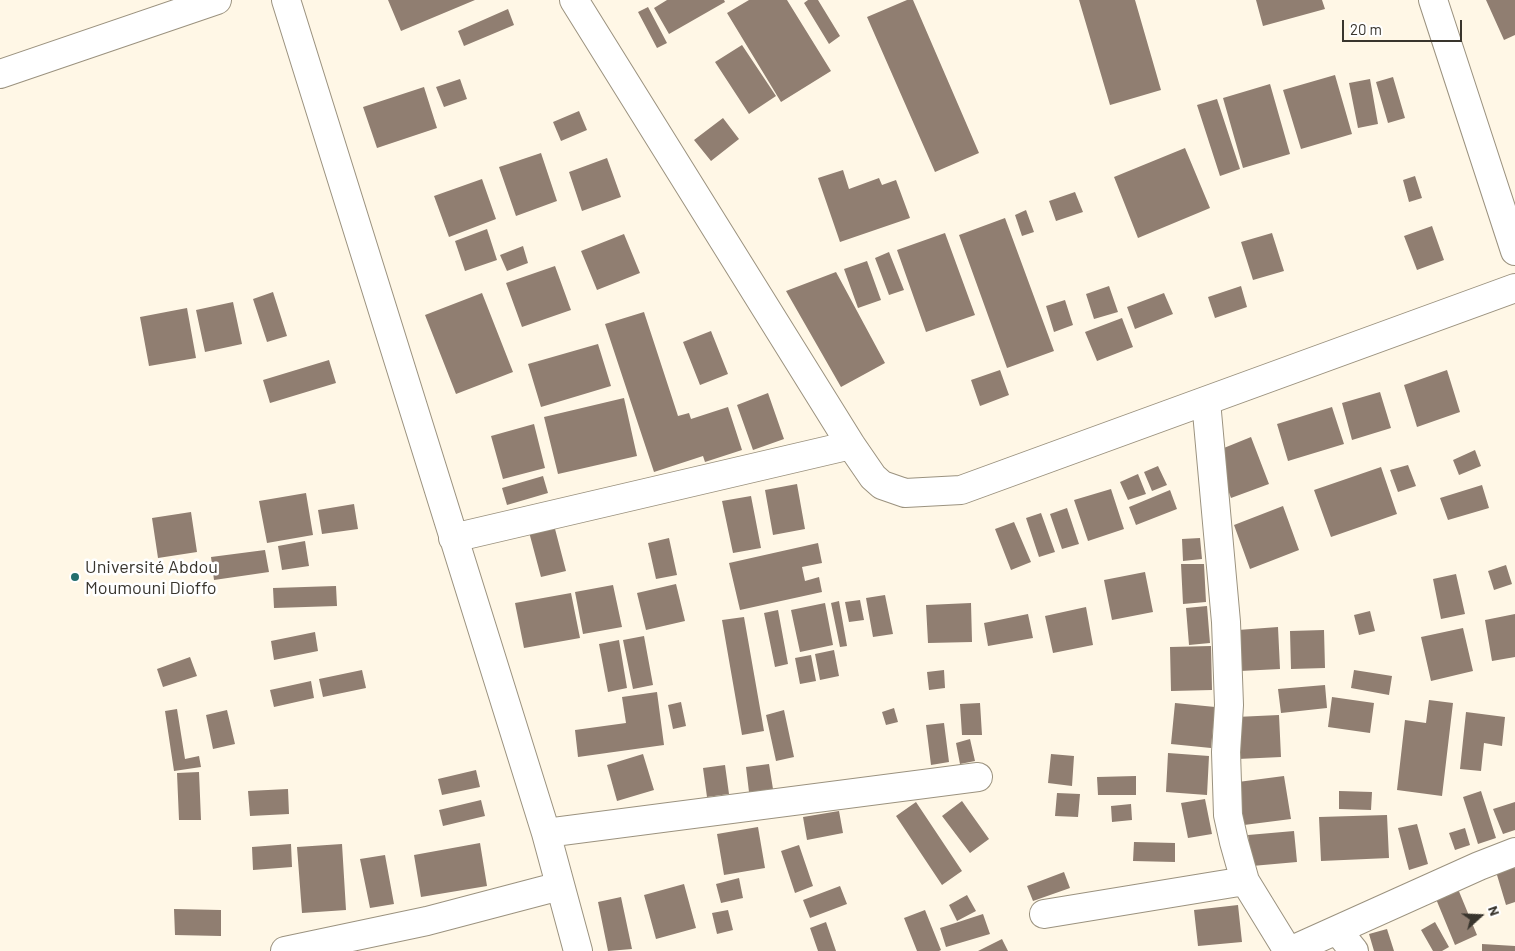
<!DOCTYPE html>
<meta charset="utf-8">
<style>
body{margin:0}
#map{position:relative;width:1515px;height:951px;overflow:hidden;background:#fff7e6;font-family:Barlow,sans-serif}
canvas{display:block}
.north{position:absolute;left:1455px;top:891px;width:50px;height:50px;-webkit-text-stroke:4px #fff;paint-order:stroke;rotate:70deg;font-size:14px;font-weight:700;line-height:20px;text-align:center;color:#39352d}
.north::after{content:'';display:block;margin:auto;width:18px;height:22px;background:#39352d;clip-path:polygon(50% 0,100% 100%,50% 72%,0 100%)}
.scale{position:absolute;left:1342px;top:20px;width:120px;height:22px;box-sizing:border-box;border:2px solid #39352d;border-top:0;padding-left:6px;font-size:15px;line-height:18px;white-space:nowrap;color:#39352d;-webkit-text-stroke:4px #fff;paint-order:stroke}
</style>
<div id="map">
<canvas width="1515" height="951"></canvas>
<div class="north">N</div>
<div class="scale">20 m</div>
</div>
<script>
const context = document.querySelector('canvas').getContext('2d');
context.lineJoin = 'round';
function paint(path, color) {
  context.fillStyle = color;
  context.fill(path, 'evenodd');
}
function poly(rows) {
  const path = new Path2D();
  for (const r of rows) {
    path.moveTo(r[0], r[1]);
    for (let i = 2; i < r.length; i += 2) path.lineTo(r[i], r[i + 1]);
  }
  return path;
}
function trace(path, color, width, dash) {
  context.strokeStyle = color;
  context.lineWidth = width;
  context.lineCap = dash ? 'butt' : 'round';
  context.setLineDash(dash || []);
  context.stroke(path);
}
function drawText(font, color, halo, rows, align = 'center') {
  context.font = font + ' Barlow,sans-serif';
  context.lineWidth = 5;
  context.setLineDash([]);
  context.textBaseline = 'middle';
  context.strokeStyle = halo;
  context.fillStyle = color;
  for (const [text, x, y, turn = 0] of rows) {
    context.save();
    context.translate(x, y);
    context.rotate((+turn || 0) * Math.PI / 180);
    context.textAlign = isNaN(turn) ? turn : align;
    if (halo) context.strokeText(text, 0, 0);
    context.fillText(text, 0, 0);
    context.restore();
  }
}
const building = poly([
 [388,0,475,0,401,31],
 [667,0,724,0,725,2,669,34,654,8],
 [749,0,787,0,831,71,781,102,727,13],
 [808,0,818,0,840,36,829,44,804,3],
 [907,0,913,0,979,153,935,172,867,17],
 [1079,0,1135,0,1161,90,1110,105],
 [1256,0,1322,0,1325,9,1263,26],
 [1486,0,1515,0,1515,35,1504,40],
 [648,7,667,43,657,48,638,12],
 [508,9,514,25,464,46,458,31],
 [742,45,776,96,749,114,715,62],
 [1335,75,1352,134,1301,149,1283,90],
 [1393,77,1405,118,1388,123,1376,82],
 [460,79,467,99,444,107,436,87],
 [1370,79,1378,124,1358,128,1349,83],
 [1270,84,1290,154,1243,168,1223,98],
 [424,87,437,128,377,148,363,107],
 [1217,99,1240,169,1220,176,1197,105],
 [579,111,587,130,561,141,553,122],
 [723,118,739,139,711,161,694,140],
 [1185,148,1210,208,1138,238,1114,177],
 [541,153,557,201,516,216,499,167],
 [607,158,621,197,582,211,569,172],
 [843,170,849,189,879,178,882,185,896,180,910,218,840,242,818,178],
 [1415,176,1422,198,1409,202,1403,180],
 [482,179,496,219,449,237,434,196],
 [1075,192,1083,212,1056,221,1049,201],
 [1026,210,1034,232,1022,236,1015,215],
 [1005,218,1054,351,1007,368,959,235],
 [1432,226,1444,260,1417,270,1404,236],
 [487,229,497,260,465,271,455,241],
 [945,233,975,315,926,332,897,250],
 [1272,233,1284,271,1253,280,1241,242],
 [624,234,640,273,597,290,581,251],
 [523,246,528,263,507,271,500,255],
 [889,252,904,290,889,295,875,258],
 [867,261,881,300,858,308,844,269],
 [555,266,571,310,522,327,506,283],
 [836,272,885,363,841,387,786,291],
 [1109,286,1118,312,1094,319,1086,294],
 [1241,286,1247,307,1215,318,1208,297],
 [273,292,287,336,267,342,253,299],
 [482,293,513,372,456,394,425,315],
 [1164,293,1173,314,1135,329,1127,307],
 [1065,300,1073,325,1054,332,1046,306],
 [233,302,242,344,205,352,196,310],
 [187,308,196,358,149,366,140,317],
 [644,312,678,416,689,413,691,419,728,407,742,450,705,462,703,456,654,472,605,324],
 [1122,318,1133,347,1097,361,1085,332],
 [711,331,728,374,700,385,683,342],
 [598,344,611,386,541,407,528,364],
 [329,360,336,383,270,403,263,380],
 [1000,370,1009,395,980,406,971,380],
 [1447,370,1460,412,1417,427,1404,385],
 [1380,392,1391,428,1352,440,1342,403],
 [768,393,784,439,753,450,737,405],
 [624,398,637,456,558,474,544,417],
 [1332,407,1344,444,1288,461,1277,424],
 [534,424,545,468,503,479,491,436],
 [1251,437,1269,484,1231,498,1214,452],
 [1475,450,1481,466,1459,475,1453,460],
 [1408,465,1416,486,1398,492,1390,470],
 [1158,466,1167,485,1152,491,1144,472],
 [1381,467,1397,514,1331,537,1314,490],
 [1138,474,1146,494,1128,500,1120,482],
 [543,476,548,493,507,505,502,488],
 [797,484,805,529,773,535,765,490],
 [1482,485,1489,508,1448,520,1440,498],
 [1111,489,1124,529,1088,541,1074,500],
 [1170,490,1177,509,1136,525,1129,507],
 [306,493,313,535,267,543,259,501],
 [751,496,761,548,733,553,722,501],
 [354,504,358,529,322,534,318,510],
 [1283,506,1299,550,1250,569,1234,525],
 [1067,508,1079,544,1062,549,1050,514],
 [191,512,197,552,158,558,152,518],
 [1041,513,1055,552,1039,557,1026,518],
 [1014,522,1031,562,1011,570,995,529],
 [554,525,566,571,541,577,529,532],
 [669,538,677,575,656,579,648,543],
 [1200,538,1202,559,1183,561,1182,539],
 [305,541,309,566,282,570,278,546],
 [818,543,822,563,802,567,805,581,819,577,822,592,740,610,729,563],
 [265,550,269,572,214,580,211,557],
 [1181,564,1204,564,1206,602,1183,604],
 [1506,565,1512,584,1494,590,1488,571],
 [1145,572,1153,612,1112,620,1104,580],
 [1456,574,1465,614,1441,619,1433,579],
 [676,584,685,621,646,630,637,593],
 [613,585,622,627,583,634,575,592],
 [336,586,337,606,274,608,273,588],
 [571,593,580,638,524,648,515,603],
 [885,595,893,634,873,637,866,598],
 [860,600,864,620,849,622,845,602],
 [839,601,847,646,840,647,831,603],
 [825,603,833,645,800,652,791,610],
 [971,603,972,642,928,643,926,605],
 [1207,606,1210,643,1189,645,1186,608],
 [1086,607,1093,645,1053,653,1045,616],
 [778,610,788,664,775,667,764,613],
 [1370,611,1375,631,1359,635,1354,615],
 [1028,614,1033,638,988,646,984,623],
 [1515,614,1515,657,1492,661,1485,620],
 [744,617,764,731,742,735,722,620],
 [1278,627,1280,669,1240,671,1238,630],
 [1463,628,1473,671,1431,681,1421,637],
 [1324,630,1325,668,1291,669,1290,631],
 [315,632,318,651,274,660,271,641],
 [644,636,653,685,633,689,623,640],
 [619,640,627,688,608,692,599,644],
 [1211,646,1212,690,1171,691,1170,647],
 [834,650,839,676,820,680,815,654],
 [811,655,816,681,800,684,795,658],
 [190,657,197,676,163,687,157,669],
 [362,670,366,688,323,697,319,679],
 [944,670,945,688,929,690,927,672],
 [1354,670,1392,676,1389,695,1351,688],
 [311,681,314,698,274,707,270,690],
 [1325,685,1327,708,1281,713,1278,689],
 [657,692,664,745,578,757,575,730,626,723,622,697],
 [1332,697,1374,703,1370,733,1328,727],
 [1429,700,1453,703,1442,796,1397,790,1405,720,1426,723],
 [681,702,686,726,673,729,668,705],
 [980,703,982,735,962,735,960,704],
 [1175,703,1215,707,1211,748,1171,744],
 [894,708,898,722,886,725,882,712],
 [177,709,185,759,199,756,201,767,174,771,165,711],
 [227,710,235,744,213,749,206,715],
 [784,710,794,757,776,761,766,715],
 [1466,712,1505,717,1502,746,1484,743,1481,771,1460,769],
 [1279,715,1281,757,1238,759,1236,717],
 [944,723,949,762,931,765,926,725],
 [970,739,975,761,960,764,956,743],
 [1168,753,1209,756,1207,795,1166,792],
 [643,754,654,790,617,801,607,765],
 [1051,754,1074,756,1072,786,1048,783],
 [769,764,773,789,749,792,746,767],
 [725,765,729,794,707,797,703,768],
 [476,770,480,787,442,795,438,779],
 [199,772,201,820,179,820,177,773],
 [1136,776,1136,795,1098,795,1097,777],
 [1284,776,1291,819,1244,825,1238,782],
 [288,789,289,814,250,816,248,791],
 [1339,791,1372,792,1371,810,1339,809],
 [1481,791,1496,838,1478,844,1463,797],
 [1057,793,1080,794,1078,817,1055,816],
 [1205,799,1212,834,1188,838,1181,803],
 [481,800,485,816,443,826,439,810],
 [962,801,989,839,970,853,942,816],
 [916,802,962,871,942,885,896,816],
 [1515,802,1515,830,1503,834,1493,809],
 [1131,804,1132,820,1112,822,1111,806],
 [839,811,843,833,807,840,803,817],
 [1387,815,1389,858,1321,861,1319,817],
 [1417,824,1428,864,1409,870,1398,828],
 [758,827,765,868,724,875,717,834],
 [1465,828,1470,845,1455,850,1449,833],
 [1294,831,1297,862,1252,866,1248,835],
 [1134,842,1175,843,1175,862,1133,861],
 [480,843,487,886,421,897,414,855],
 [291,844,292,867,253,870,252,847],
 [342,844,346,910,302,913,297,847],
 [799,845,813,886,795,893,781,851],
 [385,855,394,904,370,908,360,859],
 [1512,859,1515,869,1515,902,1506,905,1494,865],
 [1064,872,1070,888,1033,901,1027,886],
 [739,878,743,898,721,903,716,884],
 [684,884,696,928,656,939,644,895],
 [840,886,847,904,810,918,803,900],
 [1458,889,1477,935,1455,945,1436,899],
 [967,895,976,911,957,921,949,905],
 [621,897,632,949,608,951,598,902],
 [1238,905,1242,942,1198,946,1194,910],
 [174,909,221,910,221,936,175,935],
 [728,910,733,930,717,934,712,913],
 [925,910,941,950,939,951,917,951,904,918],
 [983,914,990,934,946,947,940,928],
 [826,922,836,951,818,951,810,928],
 [1435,922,1449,947,1442,951,1433,951,1421,930],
 [1387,929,1394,951,1374,951,1369,934],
 [1002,939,1008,951,978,951],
 [1482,944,1515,946,1515,951,1482,951]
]);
const minor = poly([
 [286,0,546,833,578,951],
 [574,0,851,445,873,477,882,485,905,493,961,490,1515,288],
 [1433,0,1515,251],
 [0,74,217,0],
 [1206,401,1226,622,1229,705,1226,752,1228,815,1234,842,1245,881,1288,951],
 [453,538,851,445],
 [546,833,978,777],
 [1044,914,1245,881],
 [1337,930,1354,951],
 [285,951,427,921,560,886],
 [1290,951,1479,866,1515,852]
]);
const markers = [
 [75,577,5,"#236e6d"]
];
const poiNames = [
 ["Université Abdou",85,567],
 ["Moumouni Dioffo",85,588]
];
paint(building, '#907e71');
trace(minor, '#9b927f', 30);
trace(minor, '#fff', 28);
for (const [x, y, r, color] of markers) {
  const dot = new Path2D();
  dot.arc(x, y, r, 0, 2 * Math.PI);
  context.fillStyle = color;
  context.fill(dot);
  trace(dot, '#fff', 2);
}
drawText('18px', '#39352d', '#fff', poiNames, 'left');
</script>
